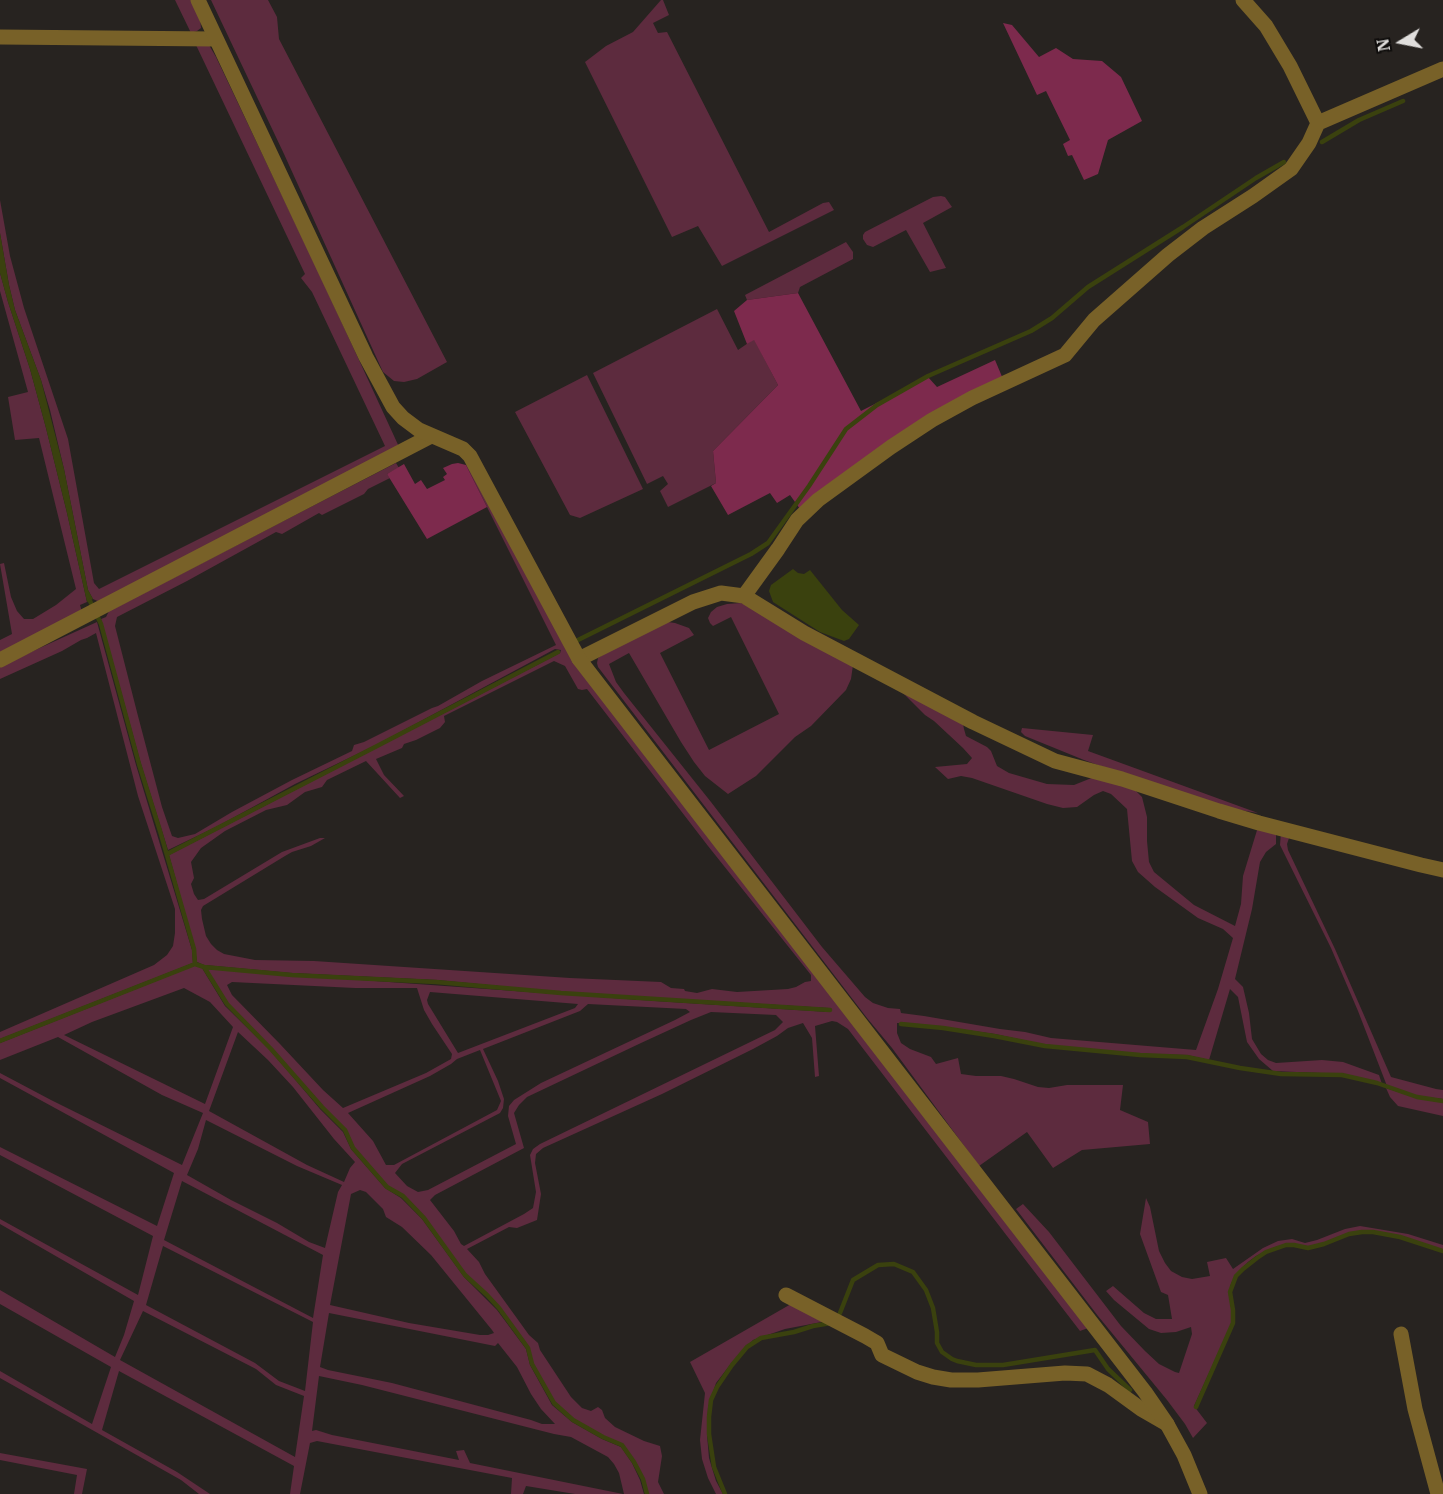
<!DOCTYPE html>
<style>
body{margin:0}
#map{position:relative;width:1443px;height:1494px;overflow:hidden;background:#272320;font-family:"IBM Plex Serif",serif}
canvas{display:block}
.north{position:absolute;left:1371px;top:12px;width:60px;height:60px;-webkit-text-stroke:4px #0f0d0c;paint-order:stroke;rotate:260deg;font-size:16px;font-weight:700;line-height:24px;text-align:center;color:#e0dedc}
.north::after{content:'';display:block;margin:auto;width:21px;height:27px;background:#e0dedc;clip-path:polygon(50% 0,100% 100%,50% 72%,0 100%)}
</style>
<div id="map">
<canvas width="1443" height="1494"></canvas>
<div class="north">N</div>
</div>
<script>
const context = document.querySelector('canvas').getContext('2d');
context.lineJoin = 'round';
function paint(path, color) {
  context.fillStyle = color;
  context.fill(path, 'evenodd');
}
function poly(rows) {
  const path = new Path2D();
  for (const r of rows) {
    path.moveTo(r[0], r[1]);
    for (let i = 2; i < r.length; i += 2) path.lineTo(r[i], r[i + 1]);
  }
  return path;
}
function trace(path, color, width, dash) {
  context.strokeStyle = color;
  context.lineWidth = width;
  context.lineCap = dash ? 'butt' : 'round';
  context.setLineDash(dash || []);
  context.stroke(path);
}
const green = poly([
 [175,0,191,0,200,18,201,28,197,31,191,33],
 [211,0,268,0,277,17,279,39,447,362,417,379,404,382,394,381,383,372,284,154],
 [661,0,663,0,669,15,653,23,658,33,667,32,769,232,823,203,829,202,834,210,722,266,698,226,672,237,585,62,606,46,633,32],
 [196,45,209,45,216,57,318,271,400,449,102,603,93,599,88,590,64,469,50,410,41,380,15,310,9,285,0,233,0,200,10,256,24,308,68,439,94,583,99,589,385,446,312,292,301,278,305,274],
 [941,196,945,197,952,207,923,223,946,268,930,272,906,230,873,247,867,245,863,239,863,235,865,232,933,197],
 [846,242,853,252,853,259,800,287,798,293,747,300,745,295],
 [0,273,8,302,30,369,46,428,67,513,87,602,80,605,82,612,0,653,0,640,12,634,0,564,4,563,11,597,17,611,24,619,33,619,56,605,76,589,39,438,15,440,8,397,28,392,0,291],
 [717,309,738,350,754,339,778,385,713,451,716,483,668,507,660,491,668,484,663,476,647,484,593,373],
 [587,375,643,489,580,518,570,515,515,412],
 [396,463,399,468,387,474,390,478,368,489,364,494,322,515,319,513,282,534,276,532,187,581,117,617,115,626,138,716,162,807,172,836,178,838,195,834,232,812,292,780,352,751,354,745,364,742,432,708,438,706,482,681,556,645,466,465,470,467,567,647,1088,1328,1080,1331,848,1029,837,1022,832,1021,815,1026,819,1076,815,1077,812,1038,803,1023,788,1028,777,1036,753,1049,662,1094,543,1148,536,1154,535,1163,541,1194,537,1220,517,1228,509,1227,467,1249,479,1262,485,1274,529,1335,538,1343,540,1350,571,1397,582,1408,591,1411,598,1407,602,1410,605,1418,615,1427,644,1441,660,1446,662,1456,658,1482,664,1494,648,1494,644,1479,635,1461,623,1445,604,1436,574,1419,555,1402,533,1363,529,1348,500,1308,488,1295,466,1275,425,1217,404,1195,388,1186,354,1147,345,1130,323,1107,272,1048,227,1004,207,969,655,1001,829,1012,831,1011,828,1008,560,992,437,980,291,973,204,965,197,962,195,949,169,855,560,653,561,650,555,649,378,744,295,784,218,826,168,850,141,764,101,619,106,617,109,611],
 [554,661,565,666,578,689,582,690,587,689,708,846,811,975,811,981,805,982,796,987,788,989,737,992,712,989,697,993,685,991,684,989,671,988,661,982,570,978,314,961,255,960,224,954,217,950,211,944,206,936,202,919,201,910,203,906,285,856,292,852,311,846,325,838,320,838,282,852,204,899,198,900,194,894,191,884,194,878,191,862,201,848,225,831,266,810,287,805,305,792,322,787,327,780,366,761,400,798,404,796,384,775,376,759,402,748,404,744,416,740,440,728,445,722,444,716],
 [232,982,355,988,417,988,424,1010,432,1024,452,1054,451,1059,426,1073,343,1108,323,1090,280,1044,232,995,227,985],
 [430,992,578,1004,575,1008,458,1053,428,1004,427,1000],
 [588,1004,686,1009,690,1012,675,1020,541,1083,514,1100,509,1106,508,1116,516,1144,428,1190,418,1192,407,1186,395,1173,402,1164,500,1113,503,1108,504,1099,498,1081,483,1049,580,1011],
 [711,1012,776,1015,783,1022,775,1030,540,1144,533,1149,530,1155,536,1192,533,1208,524,1214,464,1246,461,1244,454,1231,430,1200,435,1195,524,1148,514,1113,519,1105,527,1097,641,1043,691,1020],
 [480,1050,501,1101,497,1110,394,1165,386,1165,373,1141,348,1113,430,1076,451,1064,457,1059],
 [741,603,753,606,853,665,851,679,846,690,811,726,795,737,756,776,728,794,705,776,694,762,681,742,629,653,609,664,616,682,624,693,711,802,822,947,865,997,873,1003,888,1008,900,1009,901,1013,924,1016,1000,1029,1025,1032,1051,1038,1196,1050,1218,989,1233,938,1223,929,1198,918,1155,887,1138,872,1132,861,1127,809,1111,794,1103,791,1094,795,1077,807,1063,808,1047,804,972,778,961,776,948,779,935,767,967,764,972,758,963,748,934,721,925,715,902,692,963,724,964,729,966,736,987,747,991,751,997,766,1009,773,1047,784,1074,785,1094,777,1132,787,1142,797,1147,817,1147,841,1149,862,1154,872,1194,905,1235,926,1241,904,1243,876,1258,827,1276,831,1276,844,1266,852,1260,862,1252,909,1235,979,1243,987,1249,1013,1252,1039,1261,1054,1268,1060,1276,1063,1322,1060,1343,1062,1379,1075,1382,1084,1343,1074,1273,1071,1259,1059,1247,1042,1238,997,1230,989,1209,1060,1187,1055,1140,1054,1045,1045,995,1034,944,1027,897,1023,897,1033,901,1043,910,1049,931,1057,936,1064,958,1058,961,1074,976,1076,1001,1076,1014,1079,1038,1087,1049,1088,1067,1085,1123,1085,1120,1110,1148,1122,1150,1144,1082,1150,1053,1168,1027,1132,979,1166,892,1048,867,1018,598,667,597,663,598,658,610,650,668,622,675,623,689,628,694,635,660,653,709,750,779,714,731,617,713,626,710,623,708,618,711,612,717,607,727,604],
 [97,622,136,765,192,950,193,963,0,1039,0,1032,154,965,167,955,173,946,175,933,175,909,138,796,96,633,87,638,81,640,62,651,0,679,0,666],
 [1022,728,1093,735,1088,751,1258,813,1215,806,1161,788,1084,760,1025,736,1021,732],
 [1281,832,1289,838,1287,844,1288,850,1335,949,1391,1077,1436,1089,1443,1090,1443,1099,1418,1096,1387,1086,1358,1011,1331,948,1280,845],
 [196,965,202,968,225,1006,270,1050,320,1109,343,1132,351,1149,385,1188,401,1198,422,1219,464,1277,497,1310,526,1349,530,1365,552,1405,572,1422,602,1439,621,1447,632,1463,640,1480,644,1494,624,1494,619,1473,614,1464,608,1457,571,1437,554,1434,362,1385,319,1376,312,1431,316,1430,332,1435,459,1460,456,1451,464,1450,470,1463,623,1494,575,1494,526,1486,523,1494,511,1494,512,1478,317,1441,310,1443,300,1494,290,1494,294,1466,119,1371,102,1430,177,1472,210,1494,199,1494,181,1480,0,1378,0,1371,92,1424,111,1367,0,1304,0,1290,115,1357,124,1335,134,1301,0,1224,0,1219,138,1295,153,1236,0,1155,0,1147,157,1226,174,1173,0,1078,0,1073,51,1100,182,1165,203,1113,162,1095,58,1037,0,1060,0,1043],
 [184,988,210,1002,233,1027,205,1104,64,1035,92,1022],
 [238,1032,268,1060,293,1087,334,1139,355,1162,350,1168,344,1182,307,1165,209,1111],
 [206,1120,297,1166,342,1185,338,1192,325,1248,309,1242,277,1223,231,1200,187,1175,198,1149],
 [182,1181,323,1255,313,1318,164,1240],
 [360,1190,366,1192,383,1209,386,1217,402,1227,431,1255,492,1330,494,1333,488,1335,480,1335,409,1323,330,1305,351,1194],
 [163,1246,313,1322,305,1391,279,1381,255,1363,146,1305],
 [143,1311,256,1369,276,1385,304,1396,295,1457,120,1360],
 [329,1313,495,1346,498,1343,517,1367,531,1394,541,1409,555,1424,542,1424,531,1420,392,1383,328,1370,320,1367],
 [1386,1088,1417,1098,1443,1102,1443,1116,1398,1106,1390,1097],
 [1146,1198,1150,1207,1159,1251,1165,1263,1171,1271,1182,1277,1192,1279,1210,1276,1207,1262,1226,1258,1233,1269,1263,1248,1278,1241,1292,1239,1305,1243,1317,1240,1345,1229,1360,1226,1408,1234,1443,1245,1443,1250,1401,1236,1373,1231,1361,1231,1348,1233,1324,1243,1309,1247,1294,1244,1275,1247,1256,1256,1248,1262,1235,1276,1231,1284,1229,1292,1232,1310,1232,1323,1194,1406,1207,1423,1193,1438,1185,1424,1167,1400,1098,1316,1016,1209,1023,1204,1049,1232,1121,1326,1145,1351,1159,1364,1175,1372,1179,1373,1192,1334,1191,1327,1176,1332,1161,1333,1149,1329,1114,1300,1106,1291,1113,1286,1144,1313,1156,1319,1172,1319,1168,1295,1161,1292,1140,1234],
 [791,1304,827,1321,785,1329,753,1340,730,1365,716,1383,708,1408,707,1435,709,1458,716,1481,723,1494,716,1494,708,1478,702,1459,700,1440,705,1393,690,1362],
 [0,1453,87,1469,82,1494,74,1494,77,1475,0,1460]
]);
const forest = poly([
 [1003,23,1012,25,1039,57,1056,48,1073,59,1102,61,1121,77,1142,121,1108,140,1098,174,1084,180,1072,155,1068,156,1063,144,1070,140,1046,91,1037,95],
 [798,293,861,411,928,377,937,387,995,360,1003,379,800,509,790,495,777,503,770,493,728,515,711,486,716,483,713,451,778,385,754,340,747,344,734,311,747,300],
 [458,463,466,465,487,507,427,539,387,474,404,464,415,484,421,480,427,489,445,480,443,477,447,474,443,468,452,464]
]);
const water = poly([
 [0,233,9,285,15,310,41,380,64,469,88,590,93,599,87,602,67,513,46,428,30,369,8,302,0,273],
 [793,569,798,573,804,574,810,570,842,610,859,625,849,639,844,641,820,632,773,602,769,591,771,585]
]);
const stream = poly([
 [1322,142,1359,120,1403,101],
 [90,601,101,624,139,764,160,831,194,949,195,964],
 [578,640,751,554,768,543,809,486,846,429,877,405,928,376,1031,331,1052,318,1088,287,1183,227,1256,178,1284,162],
 [167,854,379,745,558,652],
 [204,967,227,1004,271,1049,322,1107,345,1130,353,1148,387,1187,403,1196,424,1218,465,1275,487,1295,499,1308,528,1348,532,1364,554,1403,573,1420,603,1437,622,1445,634,1462,643,1479,647,1494],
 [901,1024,943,1028,994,1036,1045,1046,1140,1055,1187,1057,1240,1068,1281,1074,1342,1075,1377,1083,1417,1097,1443,1101],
 [0,1041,195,964,204,967,292,975,436,982,561,993,830,1010],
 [840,1313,853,1280,878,1265,894,1264,913,1272,926,1290,933,1308,937,1332,937,1343,942,1352,952,1359,957,1361,976,1365,1003,1365,1095,1350,1108,1369,1130,1390],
 [1196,1407,1233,1323,1233,1310,1230,1292,1236,1276,1243,1269,1257,1258,1266,1252,1286,1245,1294,1245,1308,1248,1324,1244,1349,1234,1362,1232,1373,1232,1400,1237,1443,1251],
 [725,1494,714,1467,709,1434,709,1417,711,1400,717,1387,732,1365,747,1347,761,1338,794,1332,813,1326,831,1323]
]);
const minor = poly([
 [1243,0,1266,26,1290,66,1318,123],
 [0,37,215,39],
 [744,596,778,549,797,520,818,500,891,447,932,420,972,398,1065,355,1094,320,1168,255,1203,228,1253,196,1291,169,1309,143,1318,123,1443,69],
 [579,659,693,602,721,593,744,596,804,633,973,722,1055,761,1122,779,1219,811,1259,823,1421,865,1443,870],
 [0,660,431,436],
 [786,1295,865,1336,877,1343,882,1355,917,1372,933,1377,951,1380,978,1380,1065,1373,1087,1374,1108,1385,1141,1409,1167,1424],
 [1401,1334,1415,1409,1438,1494]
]);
const tertiary = poly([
 [198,0,366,357,393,407,403,418,419,430,463,449,470,456,579,659,1145,1392,1167,1424,1184,1455,1200,1494]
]);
paint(green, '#5d2b3e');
paint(forest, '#7d2a4d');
paint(water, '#3a410e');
trace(stream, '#3a410e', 4.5);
trace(minor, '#786128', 15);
trace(tertiary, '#786128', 15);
</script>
